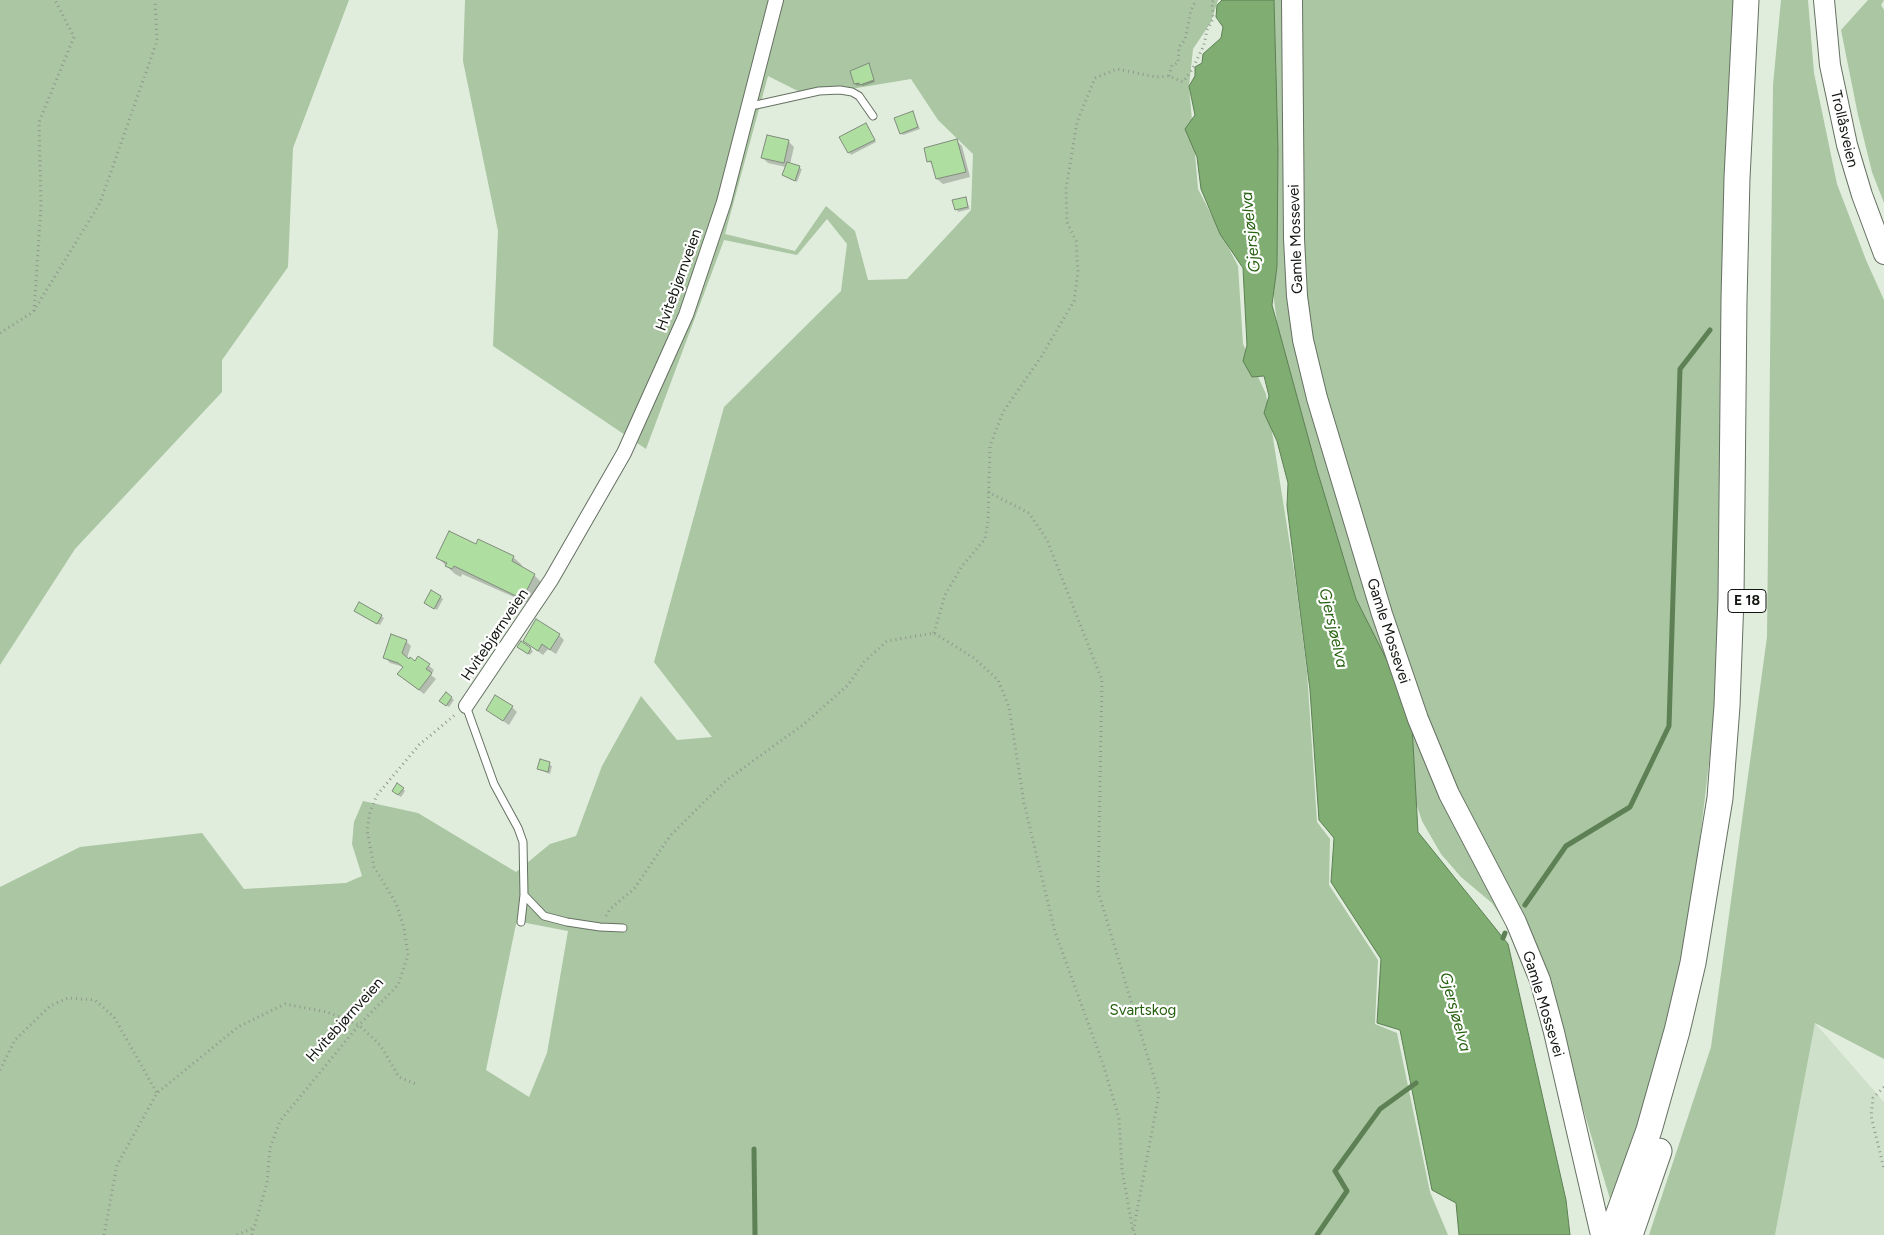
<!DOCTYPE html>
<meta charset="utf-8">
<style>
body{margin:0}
canvas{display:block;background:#e0ecdc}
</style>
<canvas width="1884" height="1235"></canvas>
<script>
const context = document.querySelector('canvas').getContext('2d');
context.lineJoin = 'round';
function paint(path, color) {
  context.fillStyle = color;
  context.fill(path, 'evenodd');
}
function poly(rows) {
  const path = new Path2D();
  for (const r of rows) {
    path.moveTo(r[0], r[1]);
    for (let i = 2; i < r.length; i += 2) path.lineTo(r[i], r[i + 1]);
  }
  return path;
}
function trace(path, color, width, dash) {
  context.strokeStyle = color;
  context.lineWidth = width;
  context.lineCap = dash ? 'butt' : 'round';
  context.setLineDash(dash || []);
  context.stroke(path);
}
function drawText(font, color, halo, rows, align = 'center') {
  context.font = font + ' Figtree,sans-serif';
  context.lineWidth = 4.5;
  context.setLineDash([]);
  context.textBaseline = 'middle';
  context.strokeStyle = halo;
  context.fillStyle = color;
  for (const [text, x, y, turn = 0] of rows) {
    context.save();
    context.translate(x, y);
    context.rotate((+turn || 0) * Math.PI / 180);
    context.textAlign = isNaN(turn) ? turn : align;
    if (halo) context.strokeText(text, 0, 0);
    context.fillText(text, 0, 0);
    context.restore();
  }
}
const built = poly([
 [1815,1023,1884,1102,1884,1235,1775,1235]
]);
const green = poly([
 [0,0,349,0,293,148,288,267,222,360,222,392,75,549,0,665],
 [465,0,1218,0,1211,22,1193,49,1189,86,1198,189,1238,266,1243,344,1266,394,1295,577,1307,672,1317,822,1330,839,1329,885,1378,960,1375,1024,1397,1033,1430,1192,1448,1235,0,1235,0,887,80,847,202,833,244,889,346,883,362,876,352,844,354,822,363,801,418,813,516,872,550,844,576,836,602,766,641,696,677,740,712,737,654,662,724,407,841,291,847,244,827,219,797,255,724,240,646,449,493,346,498,231,463,61],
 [768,76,808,96,911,79,938,120,973,154,971,210,907,279,868,280,855,231,826,206,795,251,725,234],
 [521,922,568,931,547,1053,529,1097,486,1070,516,924],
 [1274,0,1741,0,1724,637,1679,1015,1610,1199,1547,987,1492,903,1461,877,1441,854,1422,821,1327,534,1282,359,1274,300,1273,91],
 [1781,0,1808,0,1814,73,1837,184,1866,260,1884,300,1884,1059,1815,1023,1775,1235,1649,1235,1711,1047,1767,637,1773,85],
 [1868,0,1884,0,1881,5,1884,10,1884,203,1872,172,1858,115,1841,30]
]);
const water = poly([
 [1222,0,1274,0,1278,150,1277,266,1272,305,1317,470,1356,599,1411,708,1418,832,1508,944,1566,1200,1570,1235,1459,1235,1456,1203,1432,1190,1400,1030,1377,1023,1381,959,1331,882,1334,838,1319,820,1310,690,1287,506,1288,483,1277,441,1264,413,1269,396,1264,376,1252,377,1243,361,1247,345,1243,268,1220,234,1201,189,1197,157,1185,129,1195,115,1189,86,1195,76,1195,67,1202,63,1203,54,1221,38,1223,27,1216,17,1217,5,1222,0]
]);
const shadow = poly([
 [868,65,875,82,863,86,861,85,857,86,855,84],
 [912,113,920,129,903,135,901,133],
 [866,124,876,142,851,155,841,137],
 [768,136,789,142,794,147,790,164,802,169,797,182,784,175,786,167,768,163,763,158],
 [957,141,962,146,970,177,943,184,937,179,934,167,929,161],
 [965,198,970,209,958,212,954,201],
 [477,545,513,557,522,565,521,567,534,575,542,583,532,605,462,574,461,577,455,574,438,558],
 [441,597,443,599,437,610,428,605],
 [360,604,384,618,380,625,356,611],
 [559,635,564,640,556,654,548,649,543,655,524,641],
 [406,641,411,646,407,658,415,662,419,657,434,670,431,675,436,679,424,694,404,679,404,667,390,663,385,657],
 [521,643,533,651,530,655,521,649],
 [446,694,454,700,449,707,443,703],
 [512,707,517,712,509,725,487,710],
 [541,761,552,766,550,774,538,769],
 [403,789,405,791,401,797,395,793]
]);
const stream = poly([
 [1525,905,1566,846,1630,807,1669,726,1680,369,1710,330],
 [1503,938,1505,933],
 [754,1149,755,1235],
 [1317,1235,1347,1191,1335,1171,1380,1109,1416,1083]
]);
const building = poly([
 [869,63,874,80,860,85,859,83,854,84,850,71,869,63],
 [913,111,918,127,900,134,894,118,913,111],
 [866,123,875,140,848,153,839,137,866,123],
 [767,135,789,140,784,163,761,158,767,135],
 [957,139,966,172,936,179,931,161,927,162,924,148,957,139],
 [787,162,800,166,795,181,782,175,787,162],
 [966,197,968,207,955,210,952,200,966,197],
 [449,531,476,544,478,539,514,556,512,561,535,574,523,598,516,596,454,566,452,569,445,566,447,563,436,558,449,531],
 [431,590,441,596,434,609,424,603,431,590],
 [359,602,382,615,377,624,354,611,359,602],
 [536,619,560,634,550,650,542,644,538,651,523,641,536,619],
 [391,634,407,640,402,653,409,659,410,657,415,661,418,656,430,664,426,669,432,673,419,690,397,674,403,667,398,663,383,658,391,634],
 [521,641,531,648,528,654,517,647,521,641],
 [446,692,452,697,446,706,439,701,446,692],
 [495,695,513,706,503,721,486,710,495,695],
 [540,759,550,762,548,772,537,769,540,759],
 [397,783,404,788,398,795,392,791,397,783]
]);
const path = poly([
 [1169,76,1172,65,1178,63,1179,47,1185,40,1191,10,1196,0],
 [34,311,41,207,39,122,74,37,55,0],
 [0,333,33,312,100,203,157,41,155,0],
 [988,492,1029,513,1047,540,1102,680,1098,891,1159,1094,1133,1232,1135,1235],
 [934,633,945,595,962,566,985,539,988,521,990,446,1003,412,1041,357,1074,301,1078,272,1076,241,1067,222,1066,189,1077,122,1095,78,1117,69,1156,77,1169,76,1183,82,1192,70,1204,45,1207,30,1213,19,1212,2,1214,0],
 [606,916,610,909,634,889,670,836,708,798,727,780,804,724,848,685,864,662,887,641,934,633,974,658,998,680,1009,707,1024,803,1055,932,1103,1064,1119,1118,1122,1169,1133,1232],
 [0,1070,15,1040,50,1006,68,998,95,1000,114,1017,157,1093],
 [1884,1087,1873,1098,1871,1116,1884,1169],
 [104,1235,117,1165,157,1093,238,1027,285,1004,327,1012,359,1025,381,1046,399,1077,418,1085],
 [237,1235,253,1228],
 [252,1235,267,1183,270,1148,280,1121,359,1025,398,985,408,955,404,928,396,903,374,867,367,830,370,812,377,795,419,745,456,714]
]);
const lane = poly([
 [749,104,756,105,819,91,840,90,852,92,859,96,873,116],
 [466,706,494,784,518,828,523,842,524,895,544,916,567,922,600,927,623,928],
 [521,922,524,895]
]);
const street = poly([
 [466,706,551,580,624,453,686,315,724,202,776,0]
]);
const secondary = poly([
 [1292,0,1294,239,1297,296,1303,340,1317,398,1382,614,1418,719,1449,794,1516,922,1540,980,1554,1032,1601,1235],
 [1824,0,1830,65,1847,145,1862,195,1884,254]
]);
const highway = poly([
 [1611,1235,1649,1130,1677,1031,1693,963,1720,798,1727,706,1731,598,1734,300,1737,178,1746,0],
 [1630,1235,1659,1151]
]);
const shields = [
 [1747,601,38]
];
const shieldNames = [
 ["E 18",1747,601]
];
const streetNames = [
 ["Trollåsveien",1844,129,77],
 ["Gamle Mossevei",1296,239,-92],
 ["Hvitebjørnveien",679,280,-70],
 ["Gamle Mossevei",1388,631,72],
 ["Hvitebjørnveien",495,635,-56],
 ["Gamle Mossevei",1543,1004,73],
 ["Hvitebjørnveien",345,1020,-48]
];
const parkNames = [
 ["Svartskog",1143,1011]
];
const waterNames = [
 ["Gjersjøelva",1251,232,-96],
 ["Gjersjøelva",1333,628,77],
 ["Gjersjøelva",1455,1012,75]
];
paint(built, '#cfe0ca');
paint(green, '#aac6a2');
paint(water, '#7fad72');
trace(water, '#5e8055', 1);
paint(shadow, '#0003');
trace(stream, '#5e8055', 5);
paint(building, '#aedea0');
trace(building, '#818c7e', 1);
trace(lane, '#667163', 9);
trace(street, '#667163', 16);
trace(secondary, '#667163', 22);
trace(highway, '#667163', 27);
trace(path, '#90998d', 3, [1, 4]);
trace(lane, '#fff', 7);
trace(street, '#fff', 14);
trace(secondary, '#fff', 20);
trace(highway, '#fff', 25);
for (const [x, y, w] of shields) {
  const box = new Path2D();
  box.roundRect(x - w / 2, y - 11.5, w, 23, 4);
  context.fillStyle = '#fff';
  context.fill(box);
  trace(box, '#121611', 1);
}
drawText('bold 14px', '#121611', null, shieldNames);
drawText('15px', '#121611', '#fff', streetNames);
drawText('15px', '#27610f', '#fff', parkNames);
drawText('italic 16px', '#286311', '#fff', waterNames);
</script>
